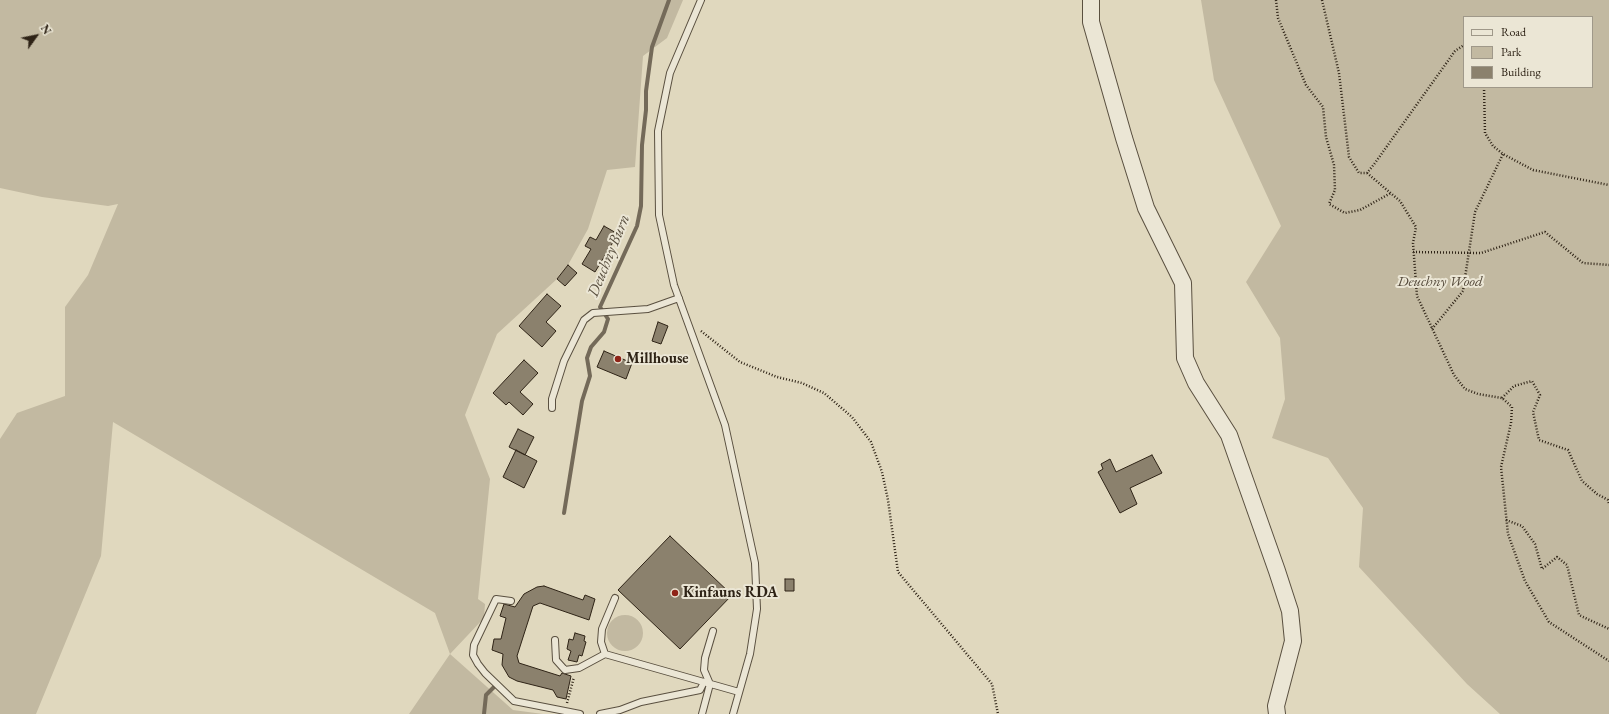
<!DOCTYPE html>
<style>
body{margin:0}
#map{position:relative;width:1609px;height:714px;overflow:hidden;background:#e0d8be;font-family:"EB Garamond",serif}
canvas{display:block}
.legend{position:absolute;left:1463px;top:16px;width:130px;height:72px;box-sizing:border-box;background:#ebe6d5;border:1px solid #9f9889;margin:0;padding:5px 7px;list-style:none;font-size:12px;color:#2e2316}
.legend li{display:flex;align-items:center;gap:8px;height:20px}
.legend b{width:20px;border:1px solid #9f9889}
.north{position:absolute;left:16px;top:16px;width:40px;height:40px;-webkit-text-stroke:3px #ebe6d5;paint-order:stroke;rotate:57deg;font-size:11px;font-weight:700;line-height:16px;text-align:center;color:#2e2316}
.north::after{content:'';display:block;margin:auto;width:14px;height:18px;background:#2e2316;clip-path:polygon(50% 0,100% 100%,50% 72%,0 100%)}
</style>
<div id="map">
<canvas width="1609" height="714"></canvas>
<ul class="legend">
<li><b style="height:5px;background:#ebe6d5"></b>Road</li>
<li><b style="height:11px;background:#c2b9a1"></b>Park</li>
<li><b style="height:11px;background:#8b816d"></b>Building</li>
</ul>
<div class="north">N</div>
</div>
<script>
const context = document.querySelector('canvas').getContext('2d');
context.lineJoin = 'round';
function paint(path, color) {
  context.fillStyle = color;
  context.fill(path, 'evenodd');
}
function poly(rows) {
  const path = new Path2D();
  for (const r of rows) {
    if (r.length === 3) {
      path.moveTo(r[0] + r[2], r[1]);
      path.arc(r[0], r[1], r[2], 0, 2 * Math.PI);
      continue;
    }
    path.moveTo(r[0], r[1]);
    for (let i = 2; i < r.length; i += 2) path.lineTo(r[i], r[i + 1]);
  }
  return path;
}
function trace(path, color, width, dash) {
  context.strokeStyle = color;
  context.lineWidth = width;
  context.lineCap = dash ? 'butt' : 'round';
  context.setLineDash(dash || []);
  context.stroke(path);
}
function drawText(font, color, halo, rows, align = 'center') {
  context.font = font + ' "EB Garamond",serif';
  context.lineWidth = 4;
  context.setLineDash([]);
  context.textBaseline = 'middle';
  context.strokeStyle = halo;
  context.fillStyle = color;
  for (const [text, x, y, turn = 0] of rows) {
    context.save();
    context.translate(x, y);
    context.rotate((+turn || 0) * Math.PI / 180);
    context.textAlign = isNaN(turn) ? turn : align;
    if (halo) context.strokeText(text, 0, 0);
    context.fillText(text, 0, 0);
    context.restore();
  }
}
const green = poly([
 [0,0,683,0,667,38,643,56,635,167,607,170,588,229,568,265,557,279,497,334,465,415,490,479,478,599,485,604,484,618,450,654,513,710,543,714,409,714,450,654,435,613,113,422,101,556,36,714,0,714,0,439,17,413,65,396,65,307,88,275,118,204,108,206,42,197,0,188],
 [1201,0,1609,0,1609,714,1500,714,1467,684,1359,567,1363,508,1328,458,1272,438,1285,399,1280,338,1246,282,1281,226,1214,80],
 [1464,17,1592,17,1592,87,1464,87],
 [625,633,18]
]);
const stream = poly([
 [564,513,582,401,590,376,587,358,591,347,604,332,608,319,600,307,637,226,641,206,642,145,646,110,646,91,652,47,669,0],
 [484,714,486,695,494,687]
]);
const building = poly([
 [604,226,618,234,595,272,582,264,591,249,585,246,590,237,596,240,604,226],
 [568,265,577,273,565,286,557,279,568,265],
 [547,294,561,306,546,322,556,331,542,347,519,326,547,294],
 [658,322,668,326,661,344,652,341,658,322],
 [604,351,632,363,626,379,597,367,604,351],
 [524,360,538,373,520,392,533,404,523,415,509,402,506,405,493,393,524,360],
 [518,429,534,437,525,455,509,447,518,429],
 [516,450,537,461,524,488,503,477,516,450],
 [1152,455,1162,473,1130,488,1137,504,1120,513,1098,472,1103,469,1101,464,1110,459,1116,472,1152,455],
 [670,536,732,595,680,649,618,590,670,536],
 [785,579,794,579,794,591,785,591,785,579],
 [544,586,583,600,585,595,595,599,589,620,540,603,533,606,517,656,519,663,560,676,562,673,571,676,566,699,557,697,553,690,517,681,509,677,502,665,503,654,492,650,494,639,501,639,506,618,500,616,504,604,515,607,524,594,537,587,544,586],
 [575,633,585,636,584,641,586,642,582,656,579,655,577,662,568,660,571,651,567,649,569,639,573,640,575,633]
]);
const path = poly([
 [1276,0,1278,18,1306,85,1323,107,1326,137,1334,165,1335,190,1329,204,1345,213,1360,210,1391,193],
 [1322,0,1339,73,1349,157,1359,173,1367,173,1375,163,1455,51,1464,45],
 [1484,87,1485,133,1493,146,1503,154,1533,170,1609,185],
 [1367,173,1400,201,1416,227,1413,243,1417,296,1454,375,1465,389,1478,394,1502,398,1512,407,1511,423,1501,467,1508,534,1525,581,1549,622,1609,661],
 [1413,252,1481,253,1545,232,1583,263,1609,265],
 [1432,329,1463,291,1475,212,1503,154],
 [701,331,740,362,777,377,802,383,824,393,852,417,871,442,882,472,888,500,898,572,992,684,998,714],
 [1502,398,1514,386,1532,381,1540,395,1533,412,1539,440,1568,450,1582,481,1597,494,1608,500,1609,504],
 [1506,520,1522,526,1535,544,1542,569,1557,557,1567,565,1579,615,1609,629],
 [567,703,574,677]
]);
const service = poly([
 [701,0,670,73,658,131,659,215,674,285,725,425,755,563,757,609,750,654,733,714],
 [552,408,552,399,564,361,584,320,593,313,648,309,679,298],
 [511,601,496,599,474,645,473,655,478,664,485,673,514,701,580,714],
 [555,640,556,660,565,670,579,668,605,654,739,692],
 [605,654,601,642,602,629,615,598],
 [600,714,620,710,641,702,700,690,704,682],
 [702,714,710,684,704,670,705,658,713,631]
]);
const tertiary = poly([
 [1091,0,1091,22,1124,138,1146,208,1183,283,1185,358,1196,383,1229,435,1277,571,1290,611,1293,641,1276,706,1277,714]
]);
const markers = [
 [618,359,4,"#8f2418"],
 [675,593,4,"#8f2418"]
];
const parkNames = [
 ["Deuchny Wood",1440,282]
];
const poiNames = [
 ["Millhouse",626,359],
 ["Kinfauns RDA",683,593]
];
const waterNames = [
 ["Deuchny Burn",609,256,-68]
];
paint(green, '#c2b9a1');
trace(stream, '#746a59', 4);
paint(building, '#8b816d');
trace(building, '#2e2316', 1);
trace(service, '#5a5040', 8);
trace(tertiary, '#5a5040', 18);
trace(path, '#2e2316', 2.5, [1, 2]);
trace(service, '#ebe6d5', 6);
trace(tertiary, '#ebe6d5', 16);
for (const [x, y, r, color] of markers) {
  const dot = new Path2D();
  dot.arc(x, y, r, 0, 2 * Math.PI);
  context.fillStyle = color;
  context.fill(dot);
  trace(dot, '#ebe6d5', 1.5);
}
drawText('italic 15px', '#534839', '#ebe6d5', parkNames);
drawText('bold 15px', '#2e2316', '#ebe6d5', poiNames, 'left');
drawText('italic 16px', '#574d3d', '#ebe6d5', waterNames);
</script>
